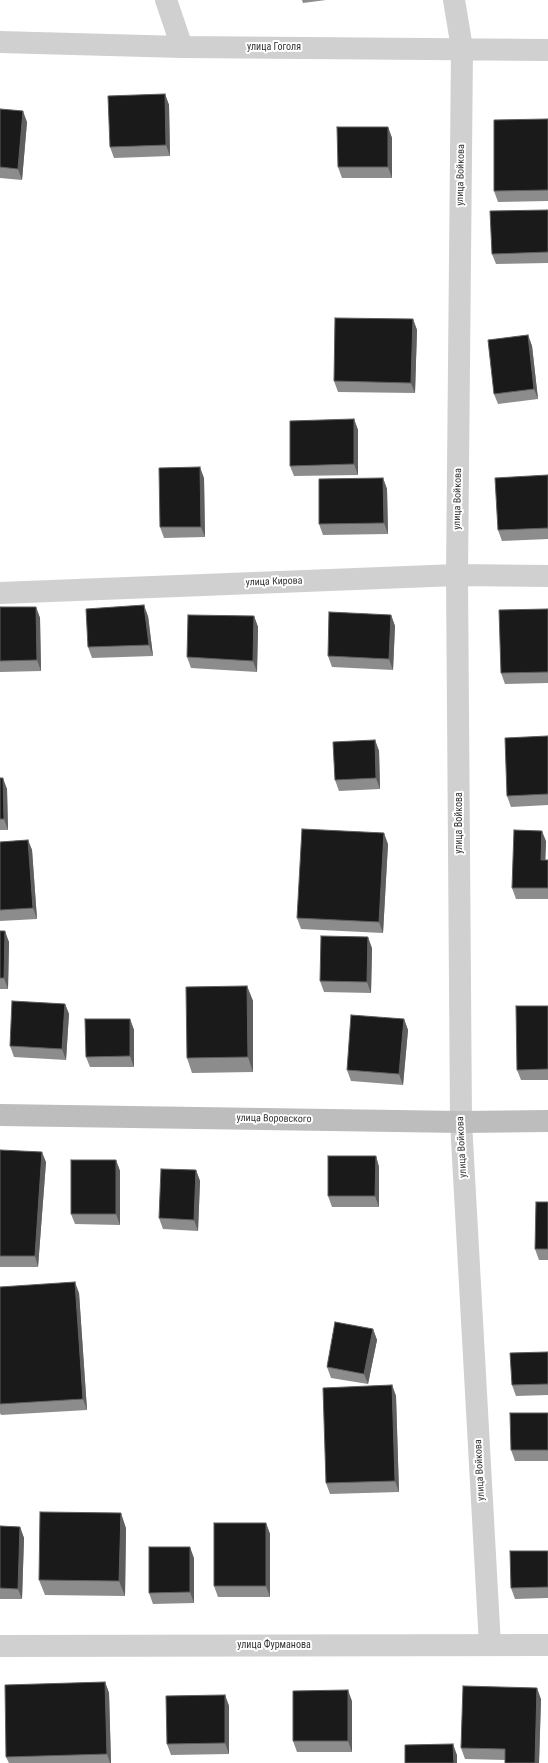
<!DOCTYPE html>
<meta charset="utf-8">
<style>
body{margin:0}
canvas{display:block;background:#fff}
</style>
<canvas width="548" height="1763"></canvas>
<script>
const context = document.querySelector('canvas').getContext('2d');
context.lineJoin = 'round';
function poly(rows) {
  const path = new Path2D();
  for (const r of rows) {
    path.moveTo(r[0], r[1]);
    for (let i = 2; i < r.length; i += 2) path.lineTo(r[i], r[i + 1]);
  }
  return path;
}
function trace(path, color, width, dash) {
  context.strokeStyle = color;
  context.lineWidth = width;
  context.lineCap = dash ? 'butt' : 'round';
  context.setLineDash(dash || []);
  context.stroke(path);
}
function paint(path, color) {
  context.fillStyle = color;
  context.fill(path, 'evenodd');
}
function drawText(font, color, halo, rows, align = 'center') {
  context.font = font + ' "Roboto Condensed",sans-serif';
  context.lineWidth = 4;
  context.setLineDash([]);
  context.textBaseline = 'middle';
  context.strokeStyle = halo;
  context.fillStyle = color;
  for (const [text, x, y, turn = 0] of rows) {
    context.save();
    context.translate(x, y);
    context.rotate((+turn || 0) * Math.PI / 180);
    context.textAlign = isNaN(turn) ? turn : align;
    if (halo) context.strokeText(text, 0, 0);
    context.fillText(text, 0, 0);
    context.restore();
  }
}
const minor = poly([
 [166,0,182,47],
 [454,0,462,48,457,575,461,1122,490,1645],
 [0,42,182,47,548,50],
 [0,593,457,575,548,576],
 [0,1646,548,1645]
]);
const secondary = poly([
 [0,1115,461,1122,548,1121]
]);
const wall = poly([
 [302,0,326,0,303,3],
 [165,94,169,105,170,156,114,158,110,147],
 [0,109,27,122,22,180,0,178],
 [548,120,548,201,498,202,494,191],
 [388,127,392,138,392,178,342,178,338,167],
 [548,210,548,263,496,264,492,254],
 [413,319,417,330,415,393,338,392,334,381],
 [528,335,532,346,538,399,498,404,494,394],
 [354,419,358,430,358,475,294,476,290,466],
 [548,475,548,539,502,541,498,530],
 [204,478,205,537,164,538,160,527],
 [383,478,387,489,388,534,323,535,319,524],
 [0,607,36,607,40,618,41,671,0,672],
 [548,609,548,683,505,684,501,673],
 [391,615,395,626,393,670,332,667,328,656],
 [148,616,153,656,92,658,88,647],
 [254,616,258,627,257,672,191,668,187,657],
 [548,736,548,805,511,807,507,796],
 [375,740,379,751,380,789,339,791,335,780],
 [0,778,7,789,8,830,0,830],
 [28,840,32,850,37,919,0,921,0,842],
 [546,841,545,860,548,860,548,899,516,899,512,888],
 [388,844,383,933,301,929,297,918],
 [0,931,9,942,8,989,0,989],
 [372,948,371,993,324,992,320,981],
 [247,986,253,1001,253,1072,192,1073,187,1058],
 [65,1004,69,1014,66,1060,14,1057,10,1046],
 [548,1006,548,1080,521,1080,517,1070],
 [130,1019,134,1030,134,1067,90,1067,86,1057],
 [404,1019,408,1030,403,1085,351,1081,347,1070],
 [0,1150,46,1162,38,1267,0,1267],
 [376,1156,379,1167,379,1207,332,1207,328,1196],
 [116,1160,120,1171,120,1225,75,1224,71,1214],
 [196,1170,200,1181,198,1231,163,1229,159,1218],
 [548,1202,548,1260,539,1260,535,1249],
 [0,1287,79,1293,87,1410,1,1415,0,1413],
 [373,1329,377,1340,368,1384,331,1378,327,1367],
 [548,1352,548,1395,516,1396,512,1385],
 [392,1385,396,1396,399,1492,330,1494,326,1483],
 [548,1413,548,1461,515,1461,511,1450],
 [266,1523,270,1534,270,1597,218,1597,214,1586],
 [0,1526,20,1527,24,1538,22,1599,0,1599],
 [126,1528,125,1596,45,1595,39,1580],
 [548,1551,548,1598,515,1599,511,1588],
 [194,1558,194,1603,153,1604,149,1593],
 [105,1682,109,1693,111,1763,9,1763,6,1757],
 [225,1695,229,1706,229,1754,171,1755,167,1744],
 [541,1699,539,1763,505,1763,505,1760,465,1759,461,1748],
 [352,1701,352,1752,297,1752,293,1741]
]);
const shadedWall = poly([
 [165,94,169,105,170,156,166,145],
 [23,111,27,122,22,180,18,169],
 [388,127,392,138,392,178,388,167],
 [413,319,417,330,415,393,411,383],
 [528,335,532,346,538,399,534,389],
 [354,419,358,430,358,475,354,464],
 [200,467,204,478,205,537,201,527],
 [383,478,387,489,388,534,384,523],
 [144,605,148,616,153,656,149,645],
 [36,607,40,618,41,671,37,660],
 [391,615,395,626,393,670,389,659],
 [254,616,258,627,257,672,253,661],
 [375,740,379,751,380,789,376,778],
 [3,778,7,789,8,830,4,819],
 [542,831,546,841,545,871,541,860],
 [384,833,388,844,383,933,379,922],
 [28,840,32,850,37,919,33,908],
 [5,931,9,942,8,989,4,978],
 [368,937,372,948,371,993,367,982],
 [247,986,253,1001,253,1072,248,1057],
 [65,1004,69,1014,66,1060,62,1049],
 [130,1019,134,1030,134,1067,130,1056],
 [404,1019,408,1030,403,1085,399,1074],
 [42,1152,46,1162,38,1267,35,1256],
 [376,1156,379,1167,379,1207,375,1196],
 [116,1160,120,1171,120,1225,116,1214],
 [196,1170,200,1181,198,1231,194,1220],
 [75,1282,79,1293,87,1410,83,1399],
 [373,1329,377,1340,368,1384,364,1374],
 [392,1385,396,1396,399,1492,395,1481],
 [121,1513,126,1528,125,1596,119,1581],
 [266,1523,270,1534,270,1597,266,1586],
 [20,1527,24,1538,22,1599,18,1589],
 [190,1547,194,1558,194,1603,190,1592],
 [105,1682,109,1693,111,1763,110,1763,107,1754],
 [537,1688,541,1699,539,1763,535,1763],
 [348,1690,352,1701,352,1752,348,1741],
 [225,1695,229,1706,229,1754,225,1743],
 [453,1744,457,1755,457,1763,454,1763]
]);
const building = poly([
 [165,94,166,145,110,147,108,96,165,94],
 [0,109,23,111,18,169,0,167,0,109],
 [548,119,548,190,494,191,494,120,548,119],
 [337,127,388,127,388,167,338,167,337,127],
 [548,210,548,252,492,254,490,211,548,210],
 [335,318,413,319,411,383,334,381,335,318],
 [528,335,534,389,494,394,488,340,528,335],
 [354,419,354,464,290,466,290,421,354,419],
 [200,467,201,527,160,527,159,468,200,467],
 [548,475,548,528,498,530,495,478,548,475],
 [383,478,384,523,319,524,319,479,383,478],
 [144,605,149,645,88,647,86,609,144,605],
 [0,607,36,607,37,660,0,661,0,607],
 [548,609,548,672,501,673,499,610,548,609],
 [329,612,391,615,389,659,328,656,329,612],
 [188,615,254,616,253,661,187,657,188,615],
 [548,736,548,794,507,796,505,738,548,736],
 [375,740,376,778,335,780,333,742,375,740],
 [0,778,3,778,4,819,0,819,0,778],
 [302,829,384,833,379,922,297,918,302,829],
 [514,830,542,831,541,860,548,860,548,888,512,888,514,830],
 [28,840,33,908,0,910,0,842,28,840],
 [0,931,5,931,4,978,0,978,0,931],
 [321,936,368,937,367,982,320,981,321,936],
 [247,986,248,1057,187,1058,186,987,247,986],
 [12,1001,65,1004,62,1049,10,1046,12,1001],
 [516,1006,548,1006,548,1069,517,1070,516,1006],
 [351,1015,404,1019,399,1074,347,1070,351,1015],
 [85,1019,130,1019,130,1056,86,1057,85,1019],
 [0,1150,42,1152,35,1256,0,1256,0,1150],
 [328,1156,376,1156,375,1196,328,1196,328,1156],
 [71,1160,116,1160,116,1214,71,1214,71,1160],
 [161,1169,196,1170,194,1220,159,1218,161,1169],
 [536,1202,548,1202,548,1249,535,1249,536,1202],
 [75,1282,83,1399,0,1404,0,1287,75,1282],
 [335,1322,373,1329,364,1374,327,1367,335,1322],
 [548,1352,548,1384,512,1385,510,1353,548,1352],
 [392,1385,395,1481,326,1483,323,1388,392,1385],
 [510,1413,548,1413,548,1450,511,1450,510,1413],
 [40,1512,121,1513,119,1581,39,1580,40,1512],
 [214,1523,266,1523,266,1586,214,1586,214,1523],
 [0,1526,20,1527,18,1589,0,1588,0,1526],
 [149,1547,190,1547,190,1592,149,1593,149,1547],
 [510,1551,548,1551,548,1587,511,1588,510,1551],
 [105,1682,107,1754,6,1757,5,1685,105,1682],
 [463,1686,537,1688,535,1763,505,1763,505,1749,461,1748,463,1686],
 [348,1690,348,1741,293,1741,293,1691,348,1690],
 [225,1695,225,1743,167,1744,166,1696,225,1695],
 [453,1744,454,1763,405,1763,405,1745,453,1744]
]);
const streetNames = [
 ["улица Гоголя",274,47],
 ["улица Войкова",461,175,-89],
 ["улица Войкова",458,499,-89],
 ["улица Кирова",274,582,-2],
 ["улица Войкова",459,823,-90],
 ["улица Воровского",274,1119,1],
 ["улица Войкова",462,1147,-93],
 ["улица Войкова",480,1470,-93],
 ["улица Фурманова",274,1645]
];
trace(minor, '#d0d0d0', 22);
trace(secondary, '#bdbdbd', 22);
paint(wall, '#8c8c8c');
paint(shadedWall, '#5f5f5f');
paint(building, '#1a1a1a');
trace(building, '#5f5f5f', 1);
drawText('10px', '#333', '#fff', streetNames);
</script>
